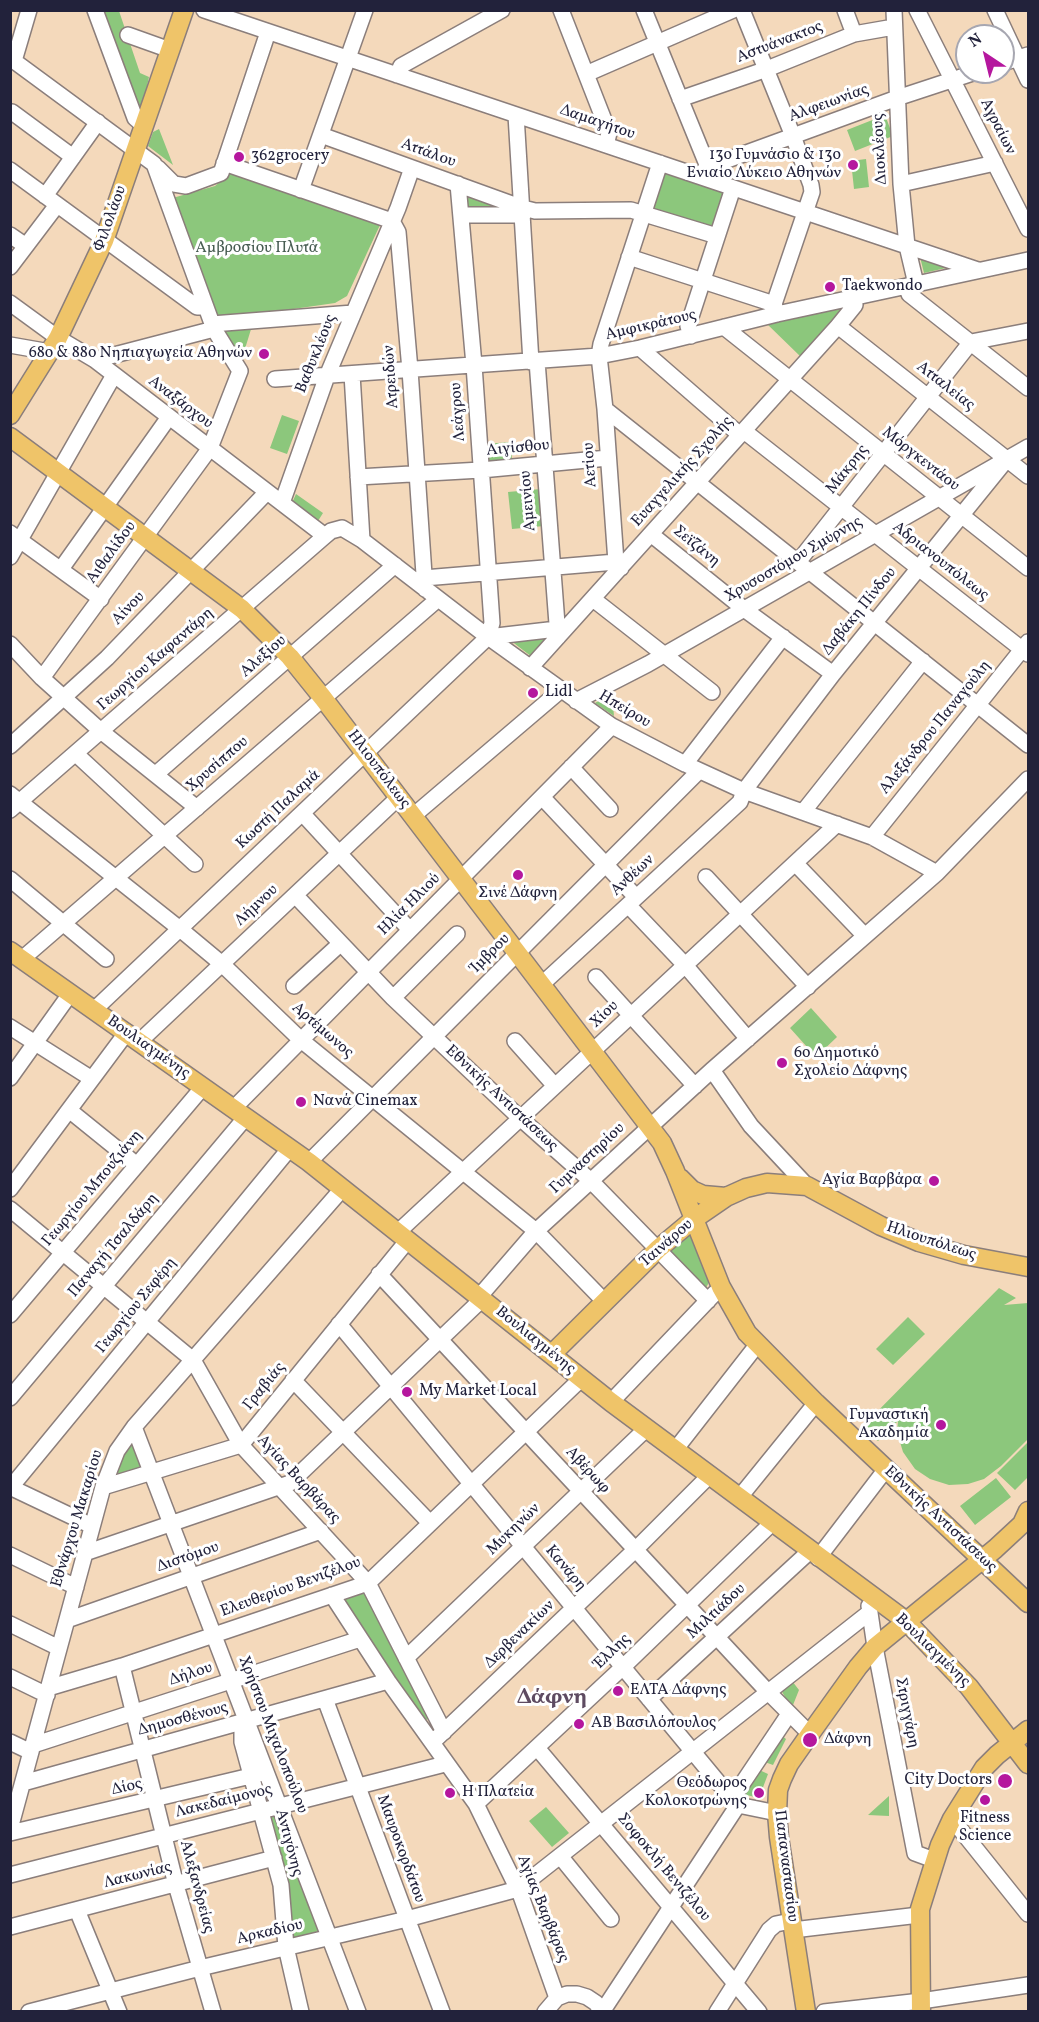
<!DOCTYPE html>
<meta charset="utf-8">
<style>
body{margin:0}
#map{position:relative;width:1039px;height:2022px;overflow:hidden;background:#f4d9bb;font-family:Vollkorn,serif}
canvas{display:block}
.frame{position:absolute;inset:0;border:12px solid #22223b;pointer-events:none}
.north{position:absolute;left:955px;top:24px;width:60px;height:60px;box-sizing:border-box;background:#fff;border:2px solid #a7a7b1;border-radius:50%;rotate:325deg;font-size:16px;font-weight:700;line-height:24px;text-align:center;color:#22223b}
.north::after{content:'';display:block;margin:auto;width:21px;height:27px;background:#b5179e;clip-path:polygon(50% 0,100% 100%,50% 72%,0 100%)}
</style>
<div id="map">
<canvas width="1039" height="2022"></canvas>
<div class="frame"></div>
<div class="north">N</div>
</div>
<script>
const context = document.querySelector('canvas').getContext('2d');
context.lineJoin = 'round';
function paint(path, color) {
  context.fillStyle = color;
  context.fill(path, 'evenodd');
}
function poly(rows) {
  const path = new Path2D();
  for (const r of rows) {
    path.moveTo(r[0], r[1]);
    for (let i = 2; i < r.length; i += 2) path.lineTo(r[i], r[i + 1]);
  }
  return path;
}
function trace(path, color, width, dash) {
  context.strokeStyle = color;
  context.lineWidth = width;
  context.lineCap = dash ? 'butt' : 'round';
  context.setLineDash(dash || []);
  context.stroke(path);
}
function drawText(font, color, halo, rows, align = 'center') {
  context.font = font + ' Vollkorn,serif';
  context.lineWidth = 6;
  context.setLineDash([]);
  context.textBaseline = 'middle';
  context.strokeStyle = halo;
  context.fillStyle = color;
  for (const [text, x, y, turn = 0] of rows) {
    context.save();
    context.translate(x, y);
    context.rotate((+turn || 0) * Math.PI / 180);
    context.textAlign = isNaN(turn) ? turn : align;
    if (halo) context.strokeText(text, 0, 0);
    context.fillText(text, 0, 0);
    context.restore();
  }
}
const green = poly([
 [100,11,119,11,140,73,149,77,141,115],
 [885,115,893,136,855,151,847,130],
 [159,129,173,165,148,146,153,132],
 [866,159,869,187,854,189,851,161],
 [665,169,725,189,710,232,651,211],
 [231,173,380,225,347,296,335,303,217,320,169,199,215,186],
 [465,192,511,211,466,212],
 [919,253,955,266,924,273],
 [840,307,843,309,802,358,766,323],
 [252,326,244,352,236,351,222,327],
 [282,415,299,421,287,454,270,448],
 [511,442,512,460,485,462,484,444],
 [541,489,544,526,512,529,508,492],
 [296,494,323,513,318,521,291,505],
 [547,632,548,641,532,657,506,637],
 [612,693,614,716,595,703],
 [811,1008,837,1037,816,1057,790,1028],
 [690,1231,710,1280,705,1290,667,1250],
 [999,1288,1016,1298,1004,1305,1028,1303,1028,1439,1001,1466,984,1479,968,1484,949,1485,930,1479,915,1469,903,1452,897,1432,898,1421,878,1441,863,1426],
 [908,1317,925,1334,893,1365,876,1349],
 [128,1442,137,1444,146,1468,115,1477,114,1474],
 [1028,1442,1028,1477,1015,1490,997,1473],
 [996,1478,1011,1497,975,1525,960,1506],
 [367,1590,431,1718,423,1721,341,1597],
 [789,1677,799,1690,793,1705,788,1702,781,1690],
 [780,1734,786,1739,773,1765,762,1761],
 [755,1768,768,1774,759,1798,738,1793],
 [889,1796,889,1816,868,1815,879,1805],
 [546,1807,569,1833,552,1847,529,1821],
 [279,1812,323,1930,289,1939,263,1814]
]);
const minor = poly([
 [95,10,135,118,143,125],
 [204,10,978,270],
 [561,10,609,133,606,145],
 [644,10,708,167],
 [742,10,793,136,811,185,812,192,774,304,777,314],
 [845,10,854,34],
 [894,10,901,184,907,246,916,284],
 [917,10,1028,229],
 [995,10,1028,80],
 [128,35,170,50],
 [10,58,154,164,214,329,240,371,210,448,42,678],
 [14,61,29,10],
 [1003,63,1028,55],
 [586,74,733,10],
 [397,75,401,66,502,10],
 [680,99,767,69,854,34,894,27],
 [12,112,73,157],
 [516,115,531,362],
 [321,135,523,208,535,211,631,210,717,236],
 [224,163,392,221],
 [158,168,174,184,186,186,221,173,268,32],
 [10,170,197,307,206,307],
 [698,176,708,167,897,98,976,72],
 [458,184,474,365,492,623,488,637],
 [901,184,995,163],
 [301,190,365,10],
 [45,196,98,122],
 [461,215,523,215],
 [392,221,398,232,410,370,425,589],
 [10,235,26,246],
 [629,257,774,304],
 [10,267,57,205],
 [907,286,909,294,1028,388],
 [10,303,58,338,95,360,325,536],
 [212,324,353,313],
 [838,326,1028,476],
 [724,327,1028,568],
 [691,336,688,326,733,188],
 [10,345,50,352],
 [640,348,740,435],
 [95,360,214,329],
 [537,361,558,637],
 [352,374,362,540],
 [275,379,599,356,640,348,777,314,1028,260],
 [605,409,1028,745],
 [744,431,1028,654],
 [358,477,481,470,608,458],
 [282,503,327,376,398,208,412,168],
 [10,533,101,599],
 [652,535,744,609,833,674],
 [10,557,114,375],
 [798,562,971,342,1028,331],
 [621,568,616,562,605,409,599,356,601,344,660,163],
 [61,569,169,417],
 [424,578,616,562],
 [593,599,712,692],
 [488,637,557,629],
 [10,644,42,678,102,732,197,808],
 [530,668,838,326,855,305,854,296],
 [576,701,648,664,1028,447],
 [10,746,107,658,267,492],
 [76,754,195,864],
 [685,764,783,637],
 [571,767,610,809],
 [156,774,395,565],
 [10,794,180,929,222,964,301,1040,536,1231,604,1301],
 [542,797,636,897],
 [10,810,325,536,331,531,342,528,362,540,488,637,612,726,685,764,744,791,872,837,937,873],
 [803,812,923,661],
 [302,813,410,930],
 [413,816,561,690],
 [872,837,1028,642],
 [795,863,865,936],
 [706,877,808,987],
 [10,879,106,959],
 [295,895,393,998,520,1118,591,1181,708,1301],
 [628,905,685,965,748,1039],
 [22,959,438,599],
 [596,977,695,1086],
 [541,985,740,802,744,791,833,674,1007,459],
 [294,986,340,944],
 [393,998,457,934],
 [94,1010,488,637],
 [10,1027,92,1079],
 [140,1041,399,797],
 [515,1041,555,1086],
 [712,1070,751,1126,807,1186],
 [10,1078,70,994],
 [234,1108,612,726],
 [69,1110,137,1165],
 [309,1162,699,771],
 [10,1189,127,1032],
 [10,1209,193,1360,241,1445,368,1583,444,1732],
 [398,1232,837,824],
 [379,1274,767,1691,810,1734],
 [10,1315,203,1087],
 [339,1324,732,1799,738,1805,777,1813],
 [293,1380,430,1523],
 [10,1398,246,1117],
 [611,1402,715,1293],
 [134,1427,358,2012],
 [675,1450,757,1345],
 [10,1487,92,1526],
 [11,1487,290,1148],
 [103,1487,241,1445,408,1240],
 [739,1498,816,1403],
 [85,1553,290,1483,476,1305,485,1290,536,1231,712,1070,937,873,1028,779],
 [10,1555,76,1587],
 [818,1558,886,1469],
 [332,1595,388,1681,476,1804,521,1896,557,1998],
 [869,1606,875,1647,915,1853,934,1860],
 [67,1620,321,1531],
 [10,1624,59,1648],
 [406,1658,646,1429],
 [122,1666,176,1885,213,2012],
 [10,1677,47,1695],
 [48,1688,122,1666,368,1583,582,1378],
 [325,1699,442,2012],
 [649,1699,810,1551],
 [246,1722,242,1728,242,1742,281,1885,286,1947,301,2012],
 [437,1738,635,1550,709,1476],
 [10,1742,31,1752],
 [33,1745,360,1639],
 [538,1749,759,2012],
 [23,1783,388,1681],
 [732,1799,789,1714],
 [476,1804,623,1667,772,1523],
 [952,1819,1028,1914],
 [10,1829,103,1487,117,1451,134,1427,343,1188],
 [10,1833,259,1774],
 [560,1856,611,1919],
 [10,1875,445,1764],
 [77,1910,119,2012],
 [10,1927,274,1858],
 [793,1930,919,1915],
 [29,2012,200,1968,407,1919,518,1889,870,1612],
 [545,2012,557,1998,567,1994,577,1994,587,1997,596,2003,602,2012],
 [602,2012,738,1805],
 [717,2012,769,1930,776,1924,791,1921],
 [824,2012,921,2001,1028,1985]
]);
const major = poly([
 [10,415,58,338,104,241,184,10],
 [10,437,242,609,290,657,323,698,662,1143,675,1171,721,1287,747,1333,816,1403,1028,1603],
 [10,951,309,1162,611,1402,906,1621,969,1687,1028,1764],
 [680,1178,692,1190,703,1195,726,1197],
 [552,1354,658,1249,694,1219,726,1197,746,1188,767,1183,807,1186,881,1226,919,1242,964,1255,1028,1267],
 [806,2012,779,1837,777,1813,778,1790,782,1779,789,1764,810,1734,858,1667,875,1647,995,1549,1022,1524,1028,1511],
 [921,2012,920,1909,940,1845,952,1819,984,1768,997,1755,1028,1730]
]);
const markers = [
 [239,157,6,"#b5179e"],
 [853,165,6,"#b5179e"],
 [830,287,6,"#b5179e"],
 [264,354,6,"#b5179e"],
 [533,693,6,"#b5179e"],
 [518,875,6,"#b5179e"],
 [782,1063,6,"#b5179e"],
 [301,1102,6,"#b5179e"],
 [934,1181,6,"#b5179e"],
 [407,1392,6,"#b5179e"],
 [941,1425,6,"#b5179e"],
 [618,1691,6,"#b5179e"],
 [579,1724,6,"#b5179e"],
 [810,1740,8,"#b5179e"],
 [1005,1781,8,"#b5179e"],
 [450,1793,6,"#b5179e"],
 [759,1793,6,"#b5179e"],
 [985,1800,6,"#b5179e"]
];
const streetNames = [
 ["Αστυάνακτος",780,43,-21],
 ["Αλφειωνίας",829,104,-20],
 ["Δαμαγήτου",597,123,19],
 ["Αγραίων",997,127,63],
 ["Διοκλέους",881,149,-93],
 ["Αττάλου",428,154,20],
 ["Φιλολάου",111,219,-70],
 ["Αμφικράτους",651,326,-13],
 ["Βαθυκλέους",317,354,-68],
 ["Ατρειδών",392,377,-94],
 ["Ατταλείας",945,387,38],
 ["Αναξάρχου",180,403,37],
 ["Λεάγρου",459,412,-94],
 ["Αιγίσθου",518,449,-5],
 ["Μόργκεντάου",920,460,38],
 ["Αετίου",591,465,-94],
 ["Μάκρης",848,470,-52],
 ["Ευαγγελικής Σχολής",683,472,-48],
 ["Αμεινίου",529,501,-95],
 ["Σεϊζάνη",696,547,39],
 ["Αιθαλίδου",112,553,-54],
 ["Χρυσοστόμου Σμύρνης",794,560,-30],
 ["Αδριανουπόλεως",940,562,38],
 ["Αίνου",129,609,-46],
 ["Δαβάκη Πίνδου",860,612,-51],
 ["Αλεξίου",264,657,-41],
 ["Γεωργίου Καφαντάρη",156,660,-41],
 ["Ηπείρου",624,710,31],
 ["Αλεξάνδρου Παναγούλη",936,728,-51],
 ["Χρυσίππου",218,765,-41],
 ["Ηλιουπόλεως",378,770,53],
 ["Κωστή Παλαμά",279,810,-43],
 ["Ανθέων",633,876,-43],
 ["Ηλία Ηλιού",410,905,-45],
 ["Λήμνου",257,906,-43],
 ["Ίμβρου",491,954,-45],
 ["Χίου",605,1015,-43],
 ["Αρτέμωνος",322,1031,41],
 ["Βουλιαγμένης",148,1048,35],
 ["Εθνικής Αντιστάσεως",501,1099,43],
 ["Γυμναστηρίου",588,1159,-43],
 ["Γεωργίου Μπουζιάνη",93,1189,-50],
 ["Ηλιουπόλεως",931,1242,18],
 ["Ταινάρου",667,1244,-41],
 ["Παναγή Τσαλδάρη",114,1246,-50],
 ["Γεωργίου Σεφέρη",137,1306,-51],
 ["Βουλιαγμένης",535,1341,39],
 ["Γραβιάς",265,1387,-51],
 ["Αβέρωφ",587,1471,47],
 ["Αγίας Βαρβάρας",298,1480,47],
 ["Εθνάρχου Μακαρίου",78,1519,-73],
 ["Εθνικής Αντιστάσεως",940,1520,43],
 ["Μυκηνών",514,1530,-44],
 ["Διστόμου",188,1558,-19],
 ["Κανάρη",565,1569,50],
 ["Ελευθερίου Βενιζέλου",291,1588,-20],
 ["Μιλτιάδου",717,1612,-43],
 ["Δερβενακίων",520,1635,-44],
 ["Βουλιαγμένης",932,1651,44],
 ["Έλλης",613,1652,-44],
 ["Δήλου",191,1675,-18],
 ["Στριγγάρη",906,1713,79],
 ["Δημοσθένους",183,1720,-15],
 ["Χρήστου Μιχαλοπούλου",272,1735,69],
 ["Δίος",127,1788,-13],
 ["Λακεδαίμονος",224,1802,-14],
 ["Αντιγόνης",288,1843,75],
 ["Μαυροκορδάτου",400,1849,70],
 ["Παπαναστασίου",785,1866,83],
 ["Σοφοκλή Βενιζέλου",663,1868,50],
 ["Λακωνίας",138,1876,-14],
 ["Αλεξανδρείας",196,1887,75],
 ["Αγίας Βαρβάρας",542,1909,68],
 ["Αρκαδίου",270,1933,-13]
];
const poiNames = [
 ["13ο Γυμνάσιο & 13ο",841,156,"right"],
 ["Ενιαίο Λύκειο Αθηνών",841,174,"right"],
 ["362grocery",251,157],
 ["Taekwondo",842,287],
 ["68ο & 88ο Νηπιαγωγεία Αθηνών",252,354,"right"],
 ["Lidl",545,693],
 ["Σινέ Δάφνη",518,894,"center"],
 ["6ο Δημοτικό",794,1054],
 ["Σχολείο Δάφνης",794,1072],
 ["Νανά Cinemax",313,1102],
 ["Αγία Βαρβάρα",922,1181,"right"],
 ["My Market Local",419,1392],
 ["Γυμναστική",929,1416,"right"],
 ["Ακαδημία",929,1434,"right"],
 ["ΕΛΤΑ Δάφνης",630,1691],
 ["ΑΒ Βασιλόπουλος",591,1724],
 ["Δάφνη",824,1740],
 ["City Doctors",992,1781,"right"],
 ["Θεόδωρος",747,1784,"right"],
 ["Κολοκοτρώνης",747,1802,"right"],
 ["Η Πλατεία",462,1793],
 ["Fitness",985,1819,"center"],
 ["Science",985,1837,"center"]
];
const parkNames = [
 ["Αμβροσίου Πλυτά",257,249]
];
const districtNames = [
 ["Δάφνη",552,1699]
];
paint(green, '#8cc77c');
trace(minor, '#8b7e7b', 18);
trace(major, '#8b7e7b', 21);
trace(minor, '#fff', 15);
trace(major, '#efc469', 18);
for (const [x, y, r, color] of markers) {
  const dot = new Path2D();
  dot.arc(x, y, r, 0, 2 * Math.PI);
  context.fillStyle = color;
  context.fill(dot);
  trace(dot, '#fff', 2);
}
drawText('16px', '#22223b', '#fff', streetNames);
drawText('16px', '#22223b', '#fff', poiNames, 'left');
drawText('16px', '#475c52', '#fff', parkNames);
drawText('bold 22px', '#5e4b61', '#fff', districtNames);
</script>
